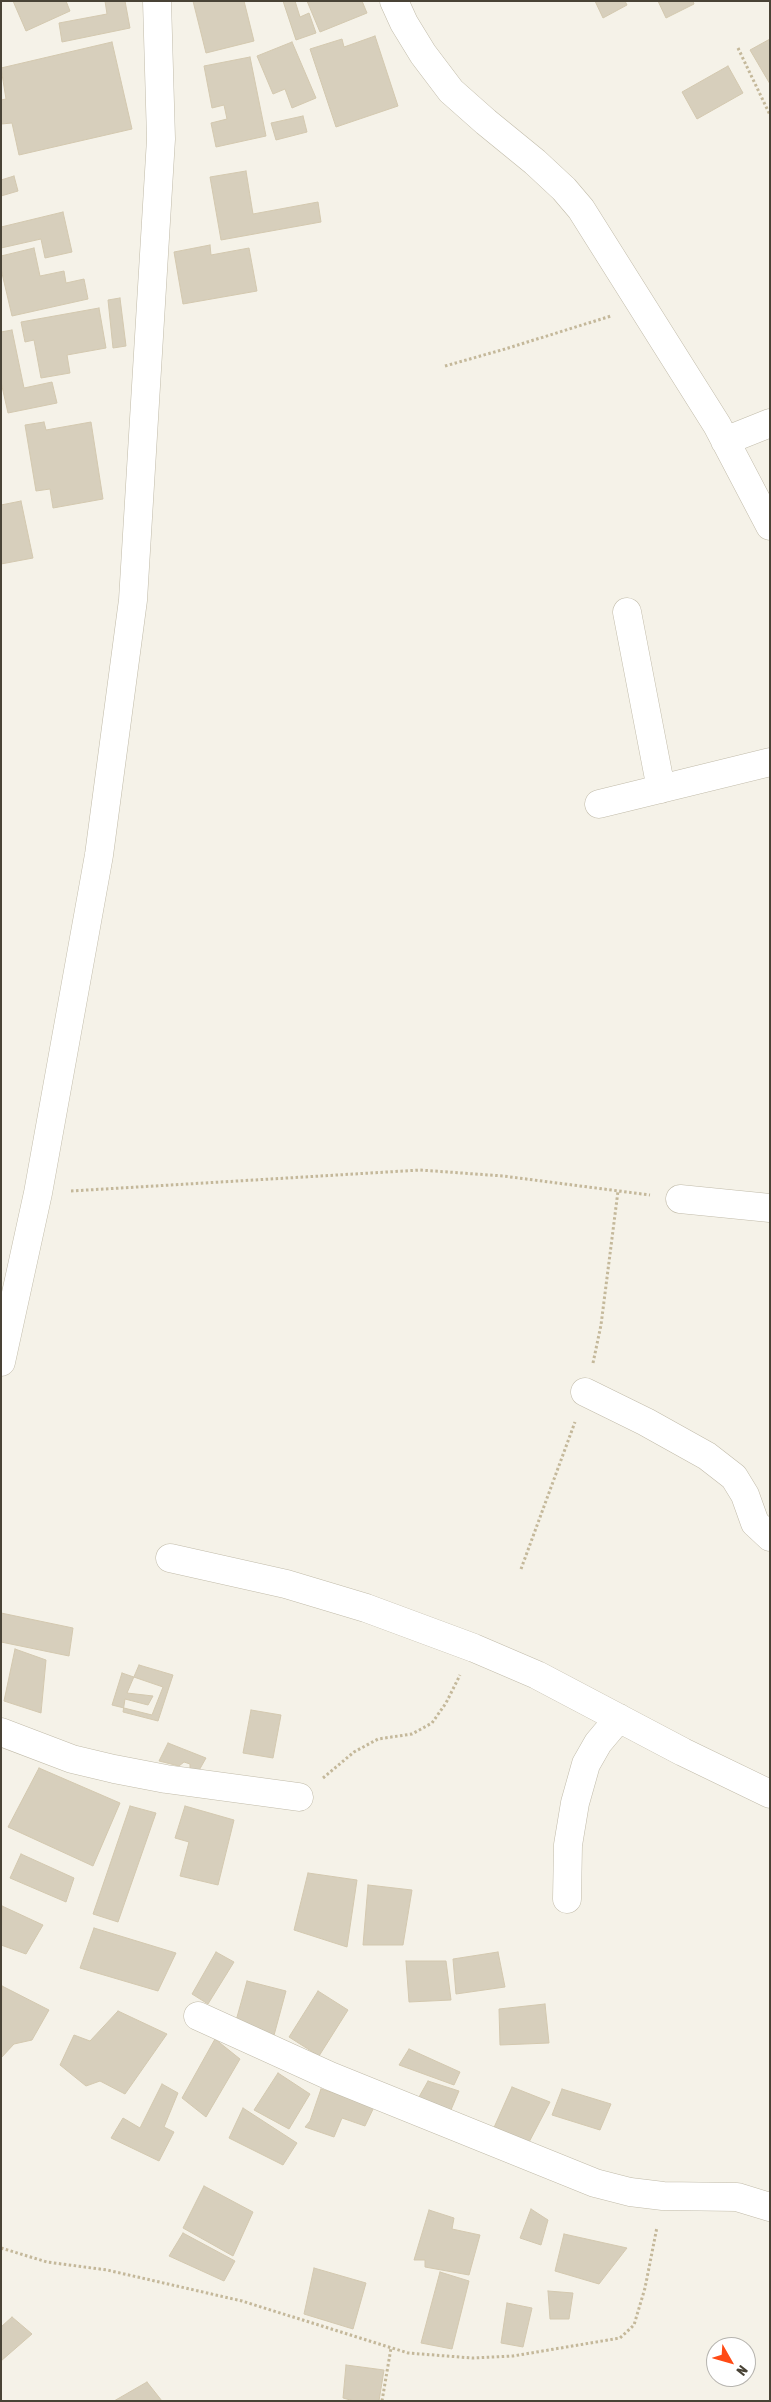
<!DOCTYPE html>
<style>
body{margin:0}
#map{position:relative;width:771px;height:2402px;overflow:hidden;background:#f5f2e8;font-family:"Asap Condensed",sans-serif}
canvas{display:block}
.frame{position:absolute;inset:0;border:2px solid #494336;pointer-events:none}
.north{position:absolute;left:706px;top:2337px;width:50px;height:50px;box-sizing:border-box;background:#fff;border:1px solid #b6b4af;border-radius:50%;rotate:128deg;font-size:14px;font-weight:700;line-height:20px;text-align:center;color:#494336}
.north::after{content:'';display:block;margin:auto;width:18px;height:22px;background:#ff4a15;clip-path:polygon(50% 0,100% 100%,50% 72%,0 100%)}
</style>
<div id="map">
<canvas width="771" height="2402"></canvas>
<div class="frame"></div>
<div class="north">N</div>
</div>
<script>
const context = document.querySelector('canvas').getContext('2d');
context.lineJoin = 'round';
function paint(path, color) {
  context.fillStyle = color;
  context.fill(path, 'evenodd');
}
function poly(rows) {
  const path = new Path2D();
  for (const r of rows) {
    path.moveTo(r[0], r[1]);
    for (let i = 2; i < r.length; i += 2) path.lineTo(r[i], r[i + 1]);
  }
  return path;
}
function trace(path, color, width, dash) {
  context.strokeStyle = color;
  context.lineWidth = width;
  context.lineCap = dash ? 'butt' : 'round';
  context.setLineDash(dash || []);
  context.stroke(path);
}
const building = poly([
 [13,1,66,1,70,11,26,31,13,1],
 [105,1,125,1,130,28,62,42,59,23,107,14,105,1],
 [193,1,244,1,254,41,206,53,193,1],
 [283,1,295,1,300,17,309,13,316,33,296,40,283,1],
 [307,1,362,1,367,13,320,32,307,1],
 [595,1,625,1,627,5,603,18,595,1],
 [658,1,693,1,694,4,666,18,658,1],
 [375,36,398,106,336,127,310,49,342,39,344,47,375,36],
 [770,39,770,84,750,50,770,39],
 [112,42,132,129,19,155,12,123,1,124,1,100,6,99,1,68,112,42],
 [292,42,316,98,292,108,285,89,273,94,257,56,292,42],
 [250,57,266,136,216,147,211,123,227,119,224,105,212,108,204,66,250,57],
 [728,66,743,93,697,119,682,92,728,66],
 [303,116,307,132,276,140,271,123,303,116],
 [246,171,253,214,318,202,321,222,221,240,210,177,246,171],
 [14,176,18,191,1,196,1,180,14,176],
 [63,212,72,252,45,258,41,239,1,248,1,227,63,212],
 [210,245,211,255,249,248,257,291,183,304,174,252,210,245],
 [34,248,40,276,64,271,66,283,84,279,88,299,12,316,1,269,1,256,34,248],
 [120,298,126,346,113,348,108,300,120,298],
 [99,308,106,348,67,355,70,373,41,378,34,340,25,342,21,322,99,308],
 [12,330,24,388,52,382,57,403,8,413,1,382,1,332,12,330],
 [44,422,46,430,91,422,103,499,53,508,50,489,36,491,25,425,44,422],
 [21,501,33,558,1,564,1,505,21,501],
 [1,1613,73,1628,69,1656,1,1642,1,1613],
 [15,1649,46,1660,41,1713,4,1701,15,1649],
 [139,1665,173,1675,158,1721,123,1712,125,1699,148,1705,153,1696,127,1693,139,1665],
 [122,1673,163,1687,152,1715,112,1705,122,1673],
 [251,1710,281,1715,273,1758,243,1753,251,1710],
 [168,1743,206,1758,197,1774,190,1769,190,1764,184,1762,179,1766,159,1761,168,1743],
 [39,1768,120,1803,93,1866,8,1827,39,1768],
 [130,1806,156,1813,118,1922,93,1914,130,1806],
 [185,1806,234,1820,218,1885,180,1876,189,1842,175,1838,185,1806],
 [21,1854,74,1878,66,1902,10,1878,21,1854],
 [308,1873,357,1880,347,1947,294,1930,308,1873],
 [368,1885,412,1890,403,1945,363,1945,368,1885],
 [2,1906,43,1925,26,1954,1,1945,2,1906],
 [94,1928,176,1953,158,1991,80,1968,94,1928],
 [216,1952,234,1962,208,2004,192,1994,216,1952],
 [498,1952,505,1987,456,1994,453,1959,498,1952],
 [406,1961,446,1961,451,2000,409,2002,406,1961],
 [247,1981,286,1991,273,2039,234,2028,247,1981],
 [2,1986,49,2010,32,2040,14,2044,1,2058,2,1986],
 [318,1991,348,2010,319,2056,289,2037,318,1991],
 [545,2004,549,2043,500,2045,499,2009,545,2004],
 [118,2011,167,2034,125,2094,100,2081,86,2086,60,2065,74,2035,90,2041,118,2011],
 [215,2039,240,2059,206,2117,182,2098,215,2039],
 [409,2049,460,2072,454,2085,399,2065,409,2049],
 [278,2073,310,2094,289,2129,254,2110,278,2073],
 [428,2081,459,2091,445,2124,415,2104,428,2081],
 [162,2084,178,2093,164,2127,174,2132,159,2161,111,2138,123,2118,140,2128,162,2084],
 [512,2087,550,2102,527,2146,492,2132,512,2087],
 [321,2089,375,2105,365,2126,342,2118,334,2137,305,2127,310,2121,321,2089],
 [562,2089,611,2104,600,2130,552,2115,562,2089],
 [243,2108,297,2143,283,2165,229,2138,243,2108],
 [204,2186,253,2212,233,2256,183,2228,204,2186],
 [531,2209,548,2220,541,2245,520,2238,531,2209],
 [429,2210,454,2218,452,2229,480,2235,469,2275,425,2267,425,2260,414,2260,429,2210],
 [183,2233,235,2261,224,2281,169,2256,183,2233],
 [564,2234,627,2248,599,2284,555,2271,564,2234],
 [314,2268,366,2283,353,2329,304,2314,314,2268],
 [440,2272,469,2281,452,2349,421,2343,440,2272],
 [548,2291,573,2293,569,2319,550,2319,548,2291],
 [507,2303,532,2308,523,2347,501,2343,507,2303],
 [12,2317,32,2334,1,2361,1,2327,12,2317],
 [346,2365,384,2370,379,2401,354,2401,343,2398,346,2365],
 [147,2382,162,2401,114,2401,147,2382]
]);
const path = poly([
 [738,48,770,115],
 [445,366,505,349,611,316],
 [71,1191,420,1170,503,1176,650,1195],
 [593,1363,601,1325,618,1191],
 [521,1569,575,1422],
 [323,1778,354,1752,378,1739,412,1734,432,1723,446,1703,460,1675],
 [1,2248,47,2262,107,2270,242,2301,408,2353,472,2358,513,2356,620,2338,634,2325,645,2288,657,2227],
 [382,2401,391,2348]
]);
const minor = poly([
 [394,1,404,23,423,54,451,91,486,122,535,162,564,189,581,209,717,425,770,526],
 [725,441,770,423],
 [627,612,661,789],
 [599,804,770,762],
 [680,1199,770,1208],
 [585,1392,646,1422,707,1456,734,1477,745,1495,755,1523,770,1537],
 [170,1558,286,1584,366,1608,474,1648,537,1675,683,1752,770,1794],
 [1,1732,72,1759,114,1769,166,1779,299,1797],
 [567,1899,568,1845,575,1803,586,1764,598,1743,619,1718],
 [198,2016,330,2076,595,2183,630,2192,663,2196,737,2197,770,2207]
]);
const tertiary = poly([
 [1,1362,38,1193,99,855,133,600,161,139,157,1]
]);
paint(building, '#d7cfbc');
trace(building, '#d3c8af', 1);
trace(minor, '#c1bba9', 29);
trace(tertiary, '#c1bba9', 29);
trace(path, '#c4b89a', 3, [2.5, 2.5]);
trace(minor, '#fff', 28);
trace(tertiary, '#fff', 28);
</script>
